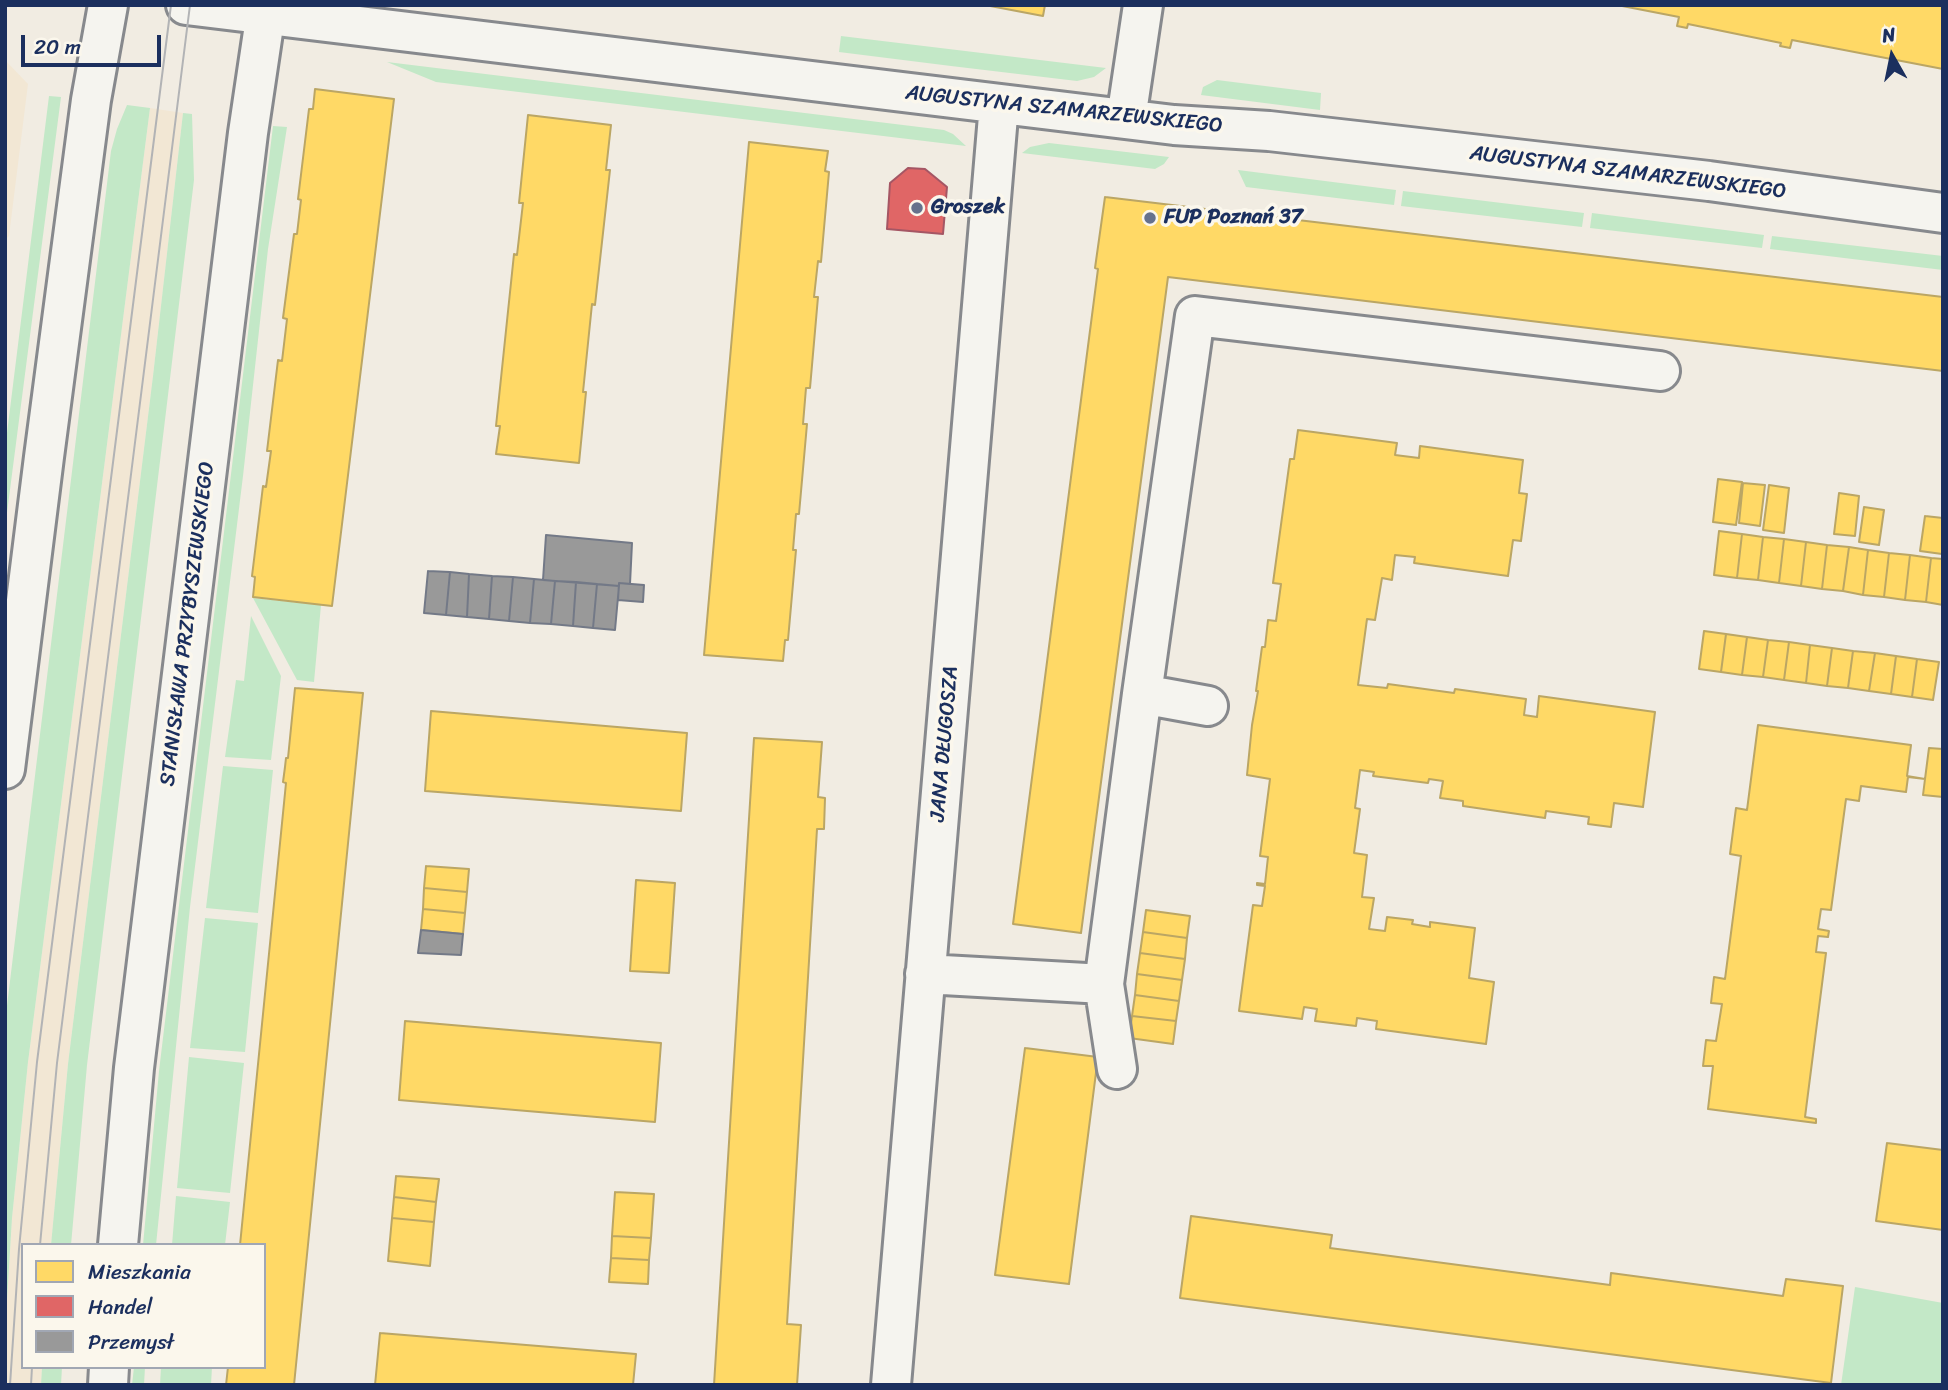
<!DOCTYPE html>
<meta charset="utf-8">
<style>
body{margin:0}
#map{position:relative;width:1948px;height:1390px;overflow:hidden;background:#f1ece2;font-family:Sriracha,sans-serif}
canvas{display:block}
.frame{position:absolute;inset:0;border:7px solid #1b2f5e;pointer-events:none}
.legend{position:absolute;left:21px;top:1243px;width:245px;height:126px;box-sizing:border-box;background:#fbf7ec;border:2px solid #a1a7b3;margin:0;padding:9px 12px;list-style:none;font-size:21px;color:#1b2f5e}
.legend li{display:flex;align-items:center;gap:14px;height:35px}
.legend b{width:35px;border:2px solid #a1a7b3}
.north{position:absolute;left:1857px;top:21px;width:70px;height:70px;-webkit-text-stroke:5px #fbf7ec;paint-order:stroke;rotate:351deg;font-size:19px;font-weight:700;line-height:28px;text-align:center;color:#1b2f5e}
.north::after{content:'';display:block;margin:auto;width:24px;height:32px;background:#1b2f5e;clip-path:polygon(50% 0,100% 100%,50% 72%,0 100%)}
.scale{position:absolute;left:21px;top:35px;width:140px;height:32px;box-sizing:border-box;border:4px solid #1b2f5e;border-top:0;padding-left:9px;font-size:21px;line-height:24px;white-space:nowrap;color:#1b2f5e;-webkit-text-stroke:5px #fbf7ec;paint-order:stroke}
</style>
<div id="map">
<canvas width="1948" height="1390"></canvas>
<div class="frame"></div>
<ul class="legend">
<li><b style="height:19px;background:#ffd966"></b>Mieszkania</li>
<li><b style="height:19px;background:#e06666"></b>Handel</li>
<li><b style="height:19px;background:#999"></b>Przemysł</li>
</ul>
<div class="north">N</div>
<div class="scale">20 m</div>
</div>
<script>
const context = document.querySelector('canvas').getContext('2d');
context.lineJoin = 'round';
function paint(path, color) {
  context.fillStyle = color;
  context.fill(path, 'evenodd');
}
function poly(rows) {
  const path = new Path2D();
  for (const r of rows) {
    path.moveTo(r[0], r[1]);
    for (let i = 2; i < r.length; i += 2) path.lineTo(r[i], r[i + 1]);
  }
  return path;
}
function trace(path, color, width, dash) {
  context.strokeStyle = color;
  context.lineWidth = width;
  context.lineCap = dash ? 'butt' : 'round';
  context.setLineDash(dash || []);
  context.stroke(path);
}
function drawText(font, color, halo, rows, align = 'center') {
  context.font = font + ' Sriracha,sans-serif';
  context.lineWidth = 7;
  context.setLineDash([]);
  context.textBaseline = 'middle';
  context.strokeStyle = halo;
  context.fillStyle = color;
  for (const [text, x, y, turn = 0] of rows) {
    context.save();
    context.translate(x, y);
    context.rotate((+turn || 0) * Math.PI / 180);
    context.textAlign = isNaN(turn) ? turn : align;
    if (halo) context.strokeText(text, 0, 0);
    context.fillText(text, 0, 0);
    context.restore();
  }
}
const built = poly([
 [5,60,28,84,9,236,5,240],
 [150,108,183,113,153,376,68,1064,51,1245,23,1245,23,1367,42,1367,41,1385,5,1385,5,1333,12,1218,28,1062]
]);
const green = poly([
 [841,36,1106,68,1094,77,1077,81,951,66,839,52],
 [387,62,944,130,953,134,966,146,436,82],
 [1217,80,1321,93,1320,110,1201,95,1203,87],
 [49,96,61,97,5,528,5,449],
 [127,105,150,108,28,1062,12,1218,5,1333,5,1022,111,151,117,129],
 [183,113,192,114,194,180,87,1065,71,1245,51,1245,68,1064,153,376],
 [273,126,287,127,268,249,243,476,190,907,156,1245,143,1245,159,1071],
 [1049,143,1169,157,1164,164,1155,169,1022,153,1030,147],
 [1238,170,1396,190,1394,205,1246,187],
 [1403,191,1584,213,1582,227,1401,206],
 [1592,213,1764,235,1762,248,1590,228],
 [1772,236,1943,256,1943,270,1770,249],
 [253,598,321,605,314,682,297,680],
 [251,616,281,676,271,760,225,757,236,680,244,681],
 [223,766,273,770,258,913,206,908],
 [205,918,258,923,245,1052,190,1048],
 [189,1057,244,1063,230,1193,177,1188],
 [176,1196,230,1202,225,1245,172,1245],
 [1855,1287,1943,1303,1943,1385,1841,1385],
 [42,1367,62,1367,61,1385,41,1385],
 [134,1367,145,1367,144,1385,132,1385],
 [161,1367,212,1367,211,1385,160,1385]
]);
const homes = poly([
 [985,5,1045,5,1043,16,985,5],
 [1617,5,1943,5,1943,69,1792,40,1790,48,1780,46,1781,43,1688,24,1687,28,1677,26,1679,17,1617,5],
 [315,89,394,99,332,606,253,597,255,577,252,576,263,486,266,487,271,451,267,451,278,360,282,361,287,319,283,318,294,234,297,234,301,200,298,199,309,109,313,109,315,89],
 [528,115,611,125,606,170,610,170,595,305,592,304,583,392,586,392,579,463,496,454,500,426,496,426,514,254,517,255,523,203,519,203,528,115],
 [749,142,828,151,825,171,829,172,821,262,818,261,814,297,818,297,810,388,806,388,803,424,807,424,799,514,796,514,793,550,796,550,788,640,785,640,783,661,704,655,749,142],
 [1105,197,1943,297,1943,371,1168,277,1081,933,1013,924,1098,269,1095,268,1105,197],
 [1298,430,1397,443,1395,455,1419,458,1420,446,1523,460,1519,493,1527,494,1521,541,1513,540,1508,576,1414,563,1415,557,1395,555,1392,580,1382,578,1375,620,1367,619,1358,685,1387,688,1388,684,1454,693,1455,689,1526,699,1524,715,1537,717,1539,696,1655,712,1643,807,1614,803,1611,827,1588,824,1589,817,1546,811,1545,818,1463,806,1463,801,1440,798,1443,781,1429,779,1428,783,1373,776,1374,772,1360,770,1355,808,1360,809,1354,853,1367,855,1362,897,1374,898,1369,929,1385,931,1387,917,1413,920,1412,924,1430,927,1430,922,1475,928,1469,978,1494,982,1486,1044,1376,1029,1377,1021,1357,1018,1356,1026,1315,1021,1317,1009,1304,1007,1302,1019,1239,1011,1253,905,1262,906,1265,886,1257,885,1257,883,1265,884,1268,857,1260,856,1270,779,1247,775,1252,725,1258,691,1256,691,1262,647,1265,647,1268,620,1276,621,1281,584,1273,583,1290,459,1294,459,1298,430],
 [1718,479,1742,482,1736,525,1713,522,1718,479],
 [1743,483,1765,485,1760,526,1739,523,1743,483],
 [1769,485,1789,488,1784,533,1763,530,1769,485],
 [1839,493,1859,496,1855,536,1834,534,1839,493],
 [1864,507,1884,510,1879,545,1859,542,1864,507],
 [1925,516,1943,518,1942,554,1920,551,1925,516],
 [1719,531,1742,534,1737,578,1714,575,1719,531],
 [1742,534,1763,537,1758,580,1737,578,1742,534],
 [1763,537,1784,539,1779,583,1758,580,1763,537],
 [1784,539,1806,542,1801,586,1779,583,1784,539],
 [1806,542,1827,545,1822,589,1801,586,1806,542],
 [1827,545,1849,547,1843,591,1822,589,1827,545],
 [1849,547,1868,550,1863,595,1843,591,1849,547],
 [1868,550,1889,553,1884,597,1863,595,1868,550],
 [1889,553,1910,555,1905,600,1884,597,1889,553],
 [1910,555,1931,558,1926,602,1905,600,1910,555],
 [1931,558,1943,559,1943,605,1926,602,1931,558],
 [1704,631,1726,634,1721,672,1699,669,1704,631],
 [1726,634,1747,637,1742,675,1721,672,1726,634],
 [1747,637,1768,640,1763,677,1742,675,1747,637],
 [1768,640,1789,642,1784,680,1763,677,1768,640],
 [1789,642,1810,645,1806,683,1784,680,1789,642],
 [1810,645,1832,648,1827,686,1806,683,1810,645],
 [1832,648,1853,651,1848,688,1827,686,1832,648],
 [1853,651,1875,653,1869,691,1848,688,1853,651],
 [1875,653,1896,656,1891,694,1869,691,1875,653],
 [1896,656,1917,659,1912,697,1891,694,1896,656],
 [1917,659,1939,662,1933,700,1912,697,1917,659],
 [295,688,363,693,294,1385,226,1385,228,1367,264,1367,264,1245,240,1245,286,783,283,782,285,767,286,758,288,758,295,688],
 [431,711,687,733,681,811,425,791,431,711],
 [1758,725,1911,745,1907,776,1925,779,1929,748,1943,749,1943,797,1923,795,1925,779,1908,777,1906,792,1861,786,1859,801,1846,799,1831,910,1821,909,1818,929,1829,931,1828,937,1818,936,1816,952,1826,953,1805,1117,1816,1119,1816,1123,1708,1109,1713,1066,1703,1066,1706,1040,1716,1041,1722,1004,1711,1003,1714,977,1725,979,1741,856,1730,854,1736,808,1747,810,1758,725],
 [754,738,822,742,818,797,825,798,824,829,817,829,787,1324,801,1325,797,1385,714,1385,754,738],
 [426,866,469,869,467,892,424,888,426,866],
 [636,880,675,883,669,973,630,971,636,880],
 [424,888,467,892,465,913,423,909,424,888],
 [423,909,465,913,463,934,421,930,423,909],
 [1146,910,1190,916,1187,938,1143,932,1146,910],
 [1143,932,1187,938,1185,959,1140,953,1143,932],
 [1140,953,1185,959,1182,980,1137,974,1140,953],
 [1137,974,1182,980,1179,1001,1135,995,1137,974],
 [1135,995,1179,1001,1176,1021,1132,1016,1135,995],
 [1132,1016,1176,1021,1173,1044,1129,1038,1132,1016],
 [405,1021,661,1043,655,1122,399,1100,405,1021],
 [1025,1048,1098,1057,1069,1284,995,1275,1025,1048],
 [1887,1143,1943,1150,1943,1230,1876,1221,1887,1143],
 [396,1176,439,1179,436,1202,394,1197,396,1176],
 [615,1192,654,1194,651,1238,612,1236,615,1192],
 [394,1197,436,1202,434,1222,392,1218,394,1197],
 [1191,1216,1332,1235,1330,1248,1610,1285,1611,1273,1783,1296,1786,1279,1843,1286,1831,1383,1180,1298,1191,1216],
 [392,1218,434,1222,430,1266,388,1261,392,1218],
 [612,1236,651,1238,649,1260,611,1258,612,1236],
 [611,1258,649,1260,648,1284,609,1282,611,1258],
 [380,1333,636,1354,633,1385,375,1385,380,1333]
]);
const shops = poly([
 [908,168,925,169,947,187,943,234,887,229,890,183,908,168]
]);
const industry = poly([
 [546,535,632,543,630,584,619,583,619,586,543,580,546,535],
 [428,571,450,572,446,615,424,613,428,571],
 [450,572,469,574,467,617,446,615,450,572],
 [469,574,492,576,489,619,467,617,469,574],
 [492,576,513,577,509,621,489,619,492,576],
 [513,577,534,579,530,623,509,621,513,577],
 [534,579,555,581,551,624,530,623,534,579],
 [555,581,576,582,573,626,551,624,555,581],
 [576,582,597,584,593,628,573,626,576,582],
 [619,583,644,585,643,602,618,600,619,583],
 [597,584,619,586,615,630,593,628,597,584],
 [421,930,463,934,461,955,418,953,421,930]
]);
const minor = poly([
 [186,5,1174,125,1269,131,1709,181,1943,213],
 [1126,119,1143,5],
 [1142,694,1195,316,1660,371],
 [925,974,1104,984,1142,694,1208,706],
 [1104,984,1117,1069],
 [891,1385,999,104]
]);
const major = poly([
 [5,769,44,457,91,100,108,5],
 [118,1245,134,1068,248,133,267,5],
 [108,1385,109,1367]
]);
const tram = poly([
 [40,1245,57,1063,190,5],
 [10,1385,19,1249,37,1062,171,5],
 [31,1385,32,1367]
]);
const markers = [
 [917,208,7,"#66718c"],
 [1150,218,7,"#66718c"]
];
const streetNames = [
 ["AUGUSTYNA SZAMARZEWSKIEGO",1064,110,6],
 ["AUGUSTYNA SZAMARZEWSKIEGO",1628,173,7],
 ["STANISŁAWA PRZYBYSZEWSKIEGO",188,624,-83],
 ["JANA DŁUGOSZA",945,744,-85]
];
const poiNames = [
 ["Groszek",931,208],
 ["FUP Poznań 37",1164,218]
];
paint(built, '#f2e7d4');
paint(green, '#c3e8c7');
paint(homes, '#ffd966');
trace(homes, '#bba664', 2);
paint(shops, '#e06666');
trace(shops, '#a55664', 2);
paint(industry, '#999');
trace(industry, '#737987', 2);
trace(minor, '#87898d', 44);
trace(major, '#87898d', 44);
trace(minor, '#f5f4ef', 38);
trace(major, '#f5f4ef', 38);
trace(tram, '#b2b3b5', 2);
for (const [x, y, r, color] of markers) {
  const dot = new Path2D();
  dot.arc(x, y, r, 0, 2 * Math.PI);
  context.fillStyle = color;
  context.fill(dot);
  trace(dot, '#fbf7ec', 2.5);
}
drawText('21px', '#1b2f5e', '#fbf7ec', streetNames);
drawText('bold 21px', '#1b2f5e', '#fbf7ec', poiNames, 'left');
</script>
